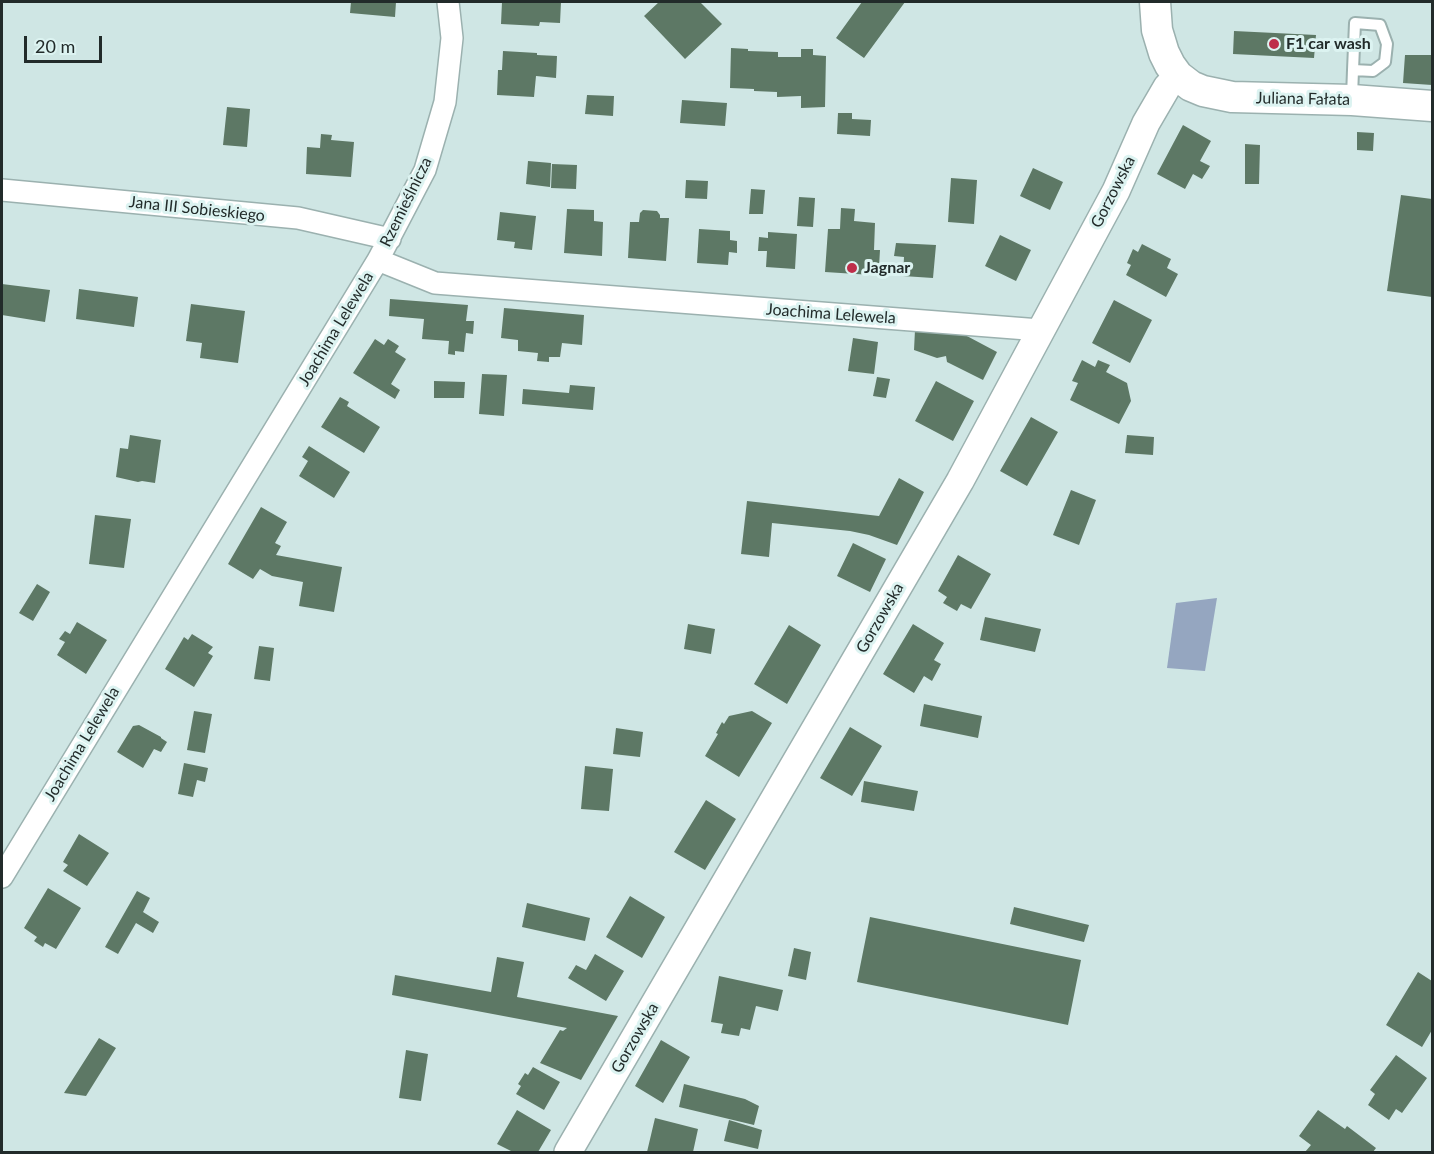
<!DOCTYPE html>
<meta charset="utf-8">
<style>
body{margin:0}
#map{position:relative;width:1434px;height:1154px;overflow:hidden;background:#cfe6e4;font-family:Lato,sans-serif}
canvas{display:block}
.frame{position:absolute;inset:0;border:3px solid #222b2a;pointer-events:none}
.scale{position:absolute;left:24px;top:36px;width:78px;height:27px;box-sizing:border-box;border:3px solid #222b2a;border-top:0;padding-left:8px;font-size:18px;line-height:21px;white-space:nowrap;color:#222b2a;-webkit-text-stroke:4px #dcf3f1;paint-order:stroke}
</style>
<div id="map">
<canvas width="1434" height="1154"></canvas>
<div class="frame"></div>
<div class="scale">20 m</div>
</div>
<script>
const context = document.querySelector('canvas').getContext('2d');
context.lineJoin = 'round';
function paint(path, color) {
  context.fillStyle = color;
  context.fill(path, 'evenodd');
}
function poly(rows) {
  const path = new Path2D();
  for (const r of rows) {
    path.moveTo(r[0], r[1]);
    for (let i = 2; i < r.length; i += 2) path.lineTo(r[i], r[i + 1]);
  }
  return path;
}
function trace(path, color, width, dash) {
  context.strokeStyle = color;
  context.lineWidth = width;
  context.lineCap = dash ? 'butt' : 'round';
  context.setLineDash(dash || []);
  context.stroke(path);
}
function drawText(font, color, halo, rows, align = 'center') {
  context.font = font + ' Lato,sans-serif';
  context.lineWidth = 6;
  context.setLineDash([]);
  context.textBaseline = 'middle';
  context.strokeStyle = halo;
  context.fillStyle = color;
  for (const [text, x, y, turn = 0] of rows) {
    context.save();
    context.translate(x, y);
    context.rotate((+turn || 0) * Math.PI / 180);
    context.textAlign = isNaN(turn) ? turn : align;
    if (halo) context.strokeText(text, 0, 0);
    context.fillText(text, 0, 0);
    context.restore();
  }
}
const water = poly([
 [1217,598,1205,671,1167,668,1176,603]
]);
const building = poly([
 [351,2,396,2,395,17,350,13],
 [502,2,561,2,560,23,540,22,539,26,501,24],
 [659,2,700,2,722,24,685,59,644,16],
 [862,2,905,2,864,58,836,38],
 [1234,31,1316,35,1314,58,1233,54],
 [731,48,748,49,748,51,778,52,778,57,801,57,801,49,813,49,813,55,826,56,825,107,801,108,801,96,777,97,777,92,754,91,754,89,730,88],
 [503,51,537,53,537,55,557,56,556,78,536,76,534,97,497,95,498,70,502,70],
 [1405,55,1432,55,1432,85,1403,83],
 [587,95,614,96,613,116,585,114],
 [682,100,727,103,725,126,680,123],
 [227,107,250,109,247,147,223,145],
 [838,113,852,113,852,119,871,120,870,136,837,134],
 [1183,125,1211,141,1200,161,1210,166,1202,179,1193,174,1185,189,1157,174],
 [1357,132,1374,133,1373,151,1357,150],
 [321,134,332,135,331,140,354,142,351,177,306,174,307,147,320,148],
 [1245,144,1260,145,1259,184,1245,184],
 [528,161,551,163,550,187,526,184],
 [552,164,577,165,576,189,551,188],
 [1033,168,1063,182,1050,210,1020,196],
 [951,178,977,180,974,224,948,222],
 [686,180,708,181,707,199,685,198],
 [751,189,765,190,763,214,749,214],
 [1401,195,1432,199,1432,297,1387,291],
 [799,197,815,198,813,227,797,226],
 [841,208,855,209,854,221,875,223,874,250,880,250,879,267,872,267,872,275,825,272,828,229,840,229],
 [567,209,594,210,594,221,603,222,602,256,564,253],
 [643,210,657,211,660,215,660,218,669,218,666,261,628,258,630,222,639,222,640,213],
 [500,212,536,216,532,250,514,248,515,242,497,240],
 [699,229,730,231,730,240,737,241,737,253,729,252,728,265,697,263],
 [768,232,797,234,795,269,766,267,767,251,758,251,759,237,768,238],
 [1000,235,1031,250,1016,281,985,266],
 [896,243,936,245,933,278,903,276,904,257,894,256],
 [1142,244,1171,259,1167,268,1178,274,1166,297,1126,275,1131,265,1127,263,1133,249,1138,252],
 [2,284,50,290,45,322,2,315],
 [79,289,138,297,134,327,76,319],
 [390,299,468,305,466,321,474,321,473,334,466,333,464,352,455,351,455,355,448,354,449,341,422,339,424,319,389,316],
 [1114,300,1152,320,1130,363,1092,343],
 [191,304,245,311,238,363,200,358,202,343,186,341],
 [504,308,584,315,582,345,562,343,560,357,549,357,549,362,537,361,538,353,518,351,518,340,501,338],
 [915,330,965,335,997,352,983,380,947,362,946,356,937,358,914,350],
 [853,338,878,342,874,374,848,371],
 [375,339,384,345,388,339,399,346,395,352,406,359,391,384,400,390,395,399,353,373],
 [1082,360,1095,367,1098,360,1110,365,1106,372,1127,383,1131,401,1119,424,1070,400,1078,383,1072,381],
 [482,374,507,375,504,416,479,414],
 [877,377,890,379,886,398,873,396],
 [434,381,465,382,464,398,434,398],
 [936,381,974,401,953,441,915,421],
 [570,385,595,387,593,410,522,404,523,389,569,393],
 [340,397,349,402,347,406,380,427,364,453,321,427],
 [1031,417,1058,432,1027,486,1000,471],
 [130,435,161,440,155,483,142,481,138,482,116,477,120,448,128,449],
 [1127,435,1154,437,1153,455,1125,453],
 [309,446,350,472,334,498,299,476,308,461,302,457],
 [899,478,924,492,897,545,869,535,850,531,772,523,769,557,741,554,747,501,879,516],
 [1071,490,1096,500,1079,545,1053,535],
 [261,507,287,522,275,543,281,546,276,555,342,567,334,612,299,606,303,582,272,576,260,569,253,579,228,564],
 [95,515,131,519,124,568,89,564],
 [853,543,886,559,870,592,837,576],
 [958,555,991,574,971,609,961,604,957,611,943,603,947,597,938,591],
 [37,584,50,592,33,621,19,613],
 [985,617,1041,629,1035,652,980,640],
 [77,622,107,640,86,674,57,655,65,642,59,639,65,631,70,634],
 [688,624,715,629,711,654,684,649],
 [913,624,944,643,934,660,941,664,932,681,924,676,914,693,883,674],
 [789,625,821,645,787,704,754,684],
 [192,634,213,647,208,653,213,656,194,687,165,669,184,637,188,640],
 [259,646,274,648,270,681,254,679],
 [924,704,982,716,978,738,920,726],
 [194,711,212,714,205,753,187,750],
 [752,711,772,723,739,777,705,756,718,734,716,733,722,722,724,724,729,716],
 [139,725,161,737,161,738,167,742,161,752,154,749,143,768,117,752,133,726],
 [850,727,882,746,852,796,820,778],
 [616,728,643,732,640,757,613,754],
 [184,763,208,768,205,782,197,780,193,797,178,794],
 [585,766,613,769,609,811,581,809],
 [864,781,918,791,914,811,861,802],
 [706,800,736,819,705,870,674,852],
 [79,834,109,853,87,886,63,871,68,865,63,862],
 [48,888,81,908,56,949,45,943,43,947,34,941,37,937,24,928],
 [137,891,150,898,143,912,159,922,153,933,136,923,118,954,105,947],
 [630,896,665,917,642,958,606,937],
 [527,903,590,918,585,941,522,927],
 [1014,907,1089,925,1084,942,1010,924],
 [870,917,1081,960,1068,1025,857,982],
 [794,948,811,952,806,980,788,976],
 [595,954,624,971,606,1001,568,978,576,965,586,970],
 [497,957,524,962,517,997,618,1016,581,1080,540,1063,560,1030,563,1031,567,1028,392,995,395,975,491,992],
 [1418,972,1432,981,1432,1030,1422,1047,1386,1025],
 [719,976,783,990,778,1011,756,1006,750,1030,741,1028,739,1036,721,1033,723,1024,711,1022],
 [99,1038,116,1048,86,1096,64,1093],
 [661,1040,690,1057,663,1103,635,1086],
 [406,1050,428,1054,421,1101,399,1098],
 [1396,1055,1427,1078,1402,1113,1396,1109,1389,1120,1368,1105,1375,1094,1370,1090],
 [533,1067,560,1082,544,1110,516,1094,521,1086,518,1084,525,1073,528,1075],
 [684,1084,745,1099,759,1106,754,1125,679,1107],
 [517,1110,551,1130,538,1152,513,1152,497,1144],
 [1318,1110,1345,1129,1347,1126,1376,1148,1373,1152,1305,1152,1311,1145,1299,1136],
 [655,1118,698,1129,693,1152,647,1152],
 [729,1120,762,1130,758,1149,724,1141]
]);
const service = poly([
 [1352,97,1353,70,1355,23,1380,25,1387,44,1385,62,1373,71,1353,70]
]);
const minor = poly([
 [2,190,298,218,390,239],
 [378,260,435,283,1040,330],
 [2,877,378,260,425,170,445,102,452,38,448,2]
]);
const tertiary = poly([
 [568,1152,960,481,1116,191,1146,123,1167,87,1178,76]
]);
const secondary = poly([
 [1155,2,1157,30,1164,53,1170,65,1178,76,1191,86,1203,91,1232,97,1352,100,1432,106]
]);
const markers = [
 [1274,44,6,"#be2e4a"],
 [852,268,6,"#be2e4a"]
];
const poiNames = [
 ["F1 car wash",1286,44],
 ["Jagnar",864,268]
];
const streetNames = [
 ["Juliana Fałata",1303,99,1],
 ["Gorzowska",1113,192,-63],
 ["Rzemieślnicza",406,202,-64],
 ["Jana III Sobieskiego",197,209,6],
 ["Joachima Lelewela",831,314,4],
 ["Joachima Lelewela",336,329,-59],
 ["Gorzowska",880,618,-60],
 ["Joachima Lelewela",82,744,-59],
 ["Gorzowska",635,1038,-60]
];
paint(water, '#95a6c0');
paint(building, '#5d7865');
trace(service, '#9bb1af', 14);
trace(minor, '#9bb1af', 24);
trace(tertiary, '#9bb1af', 30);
trace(secondary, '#9bb1af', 33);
trace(service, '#fff', 10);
trace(minor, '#fff', 21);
trace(tertiary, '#fff', 27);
trace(secondary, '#fff', 30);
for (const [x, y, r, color] of markers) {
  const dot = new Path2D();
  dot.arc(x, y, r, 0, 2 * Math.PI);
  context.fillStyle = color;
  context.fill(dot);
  trace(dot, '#dcf3f1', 2);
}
drawText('bold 16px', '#222b2a', '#dcf3f1', poiNames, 'left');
drawText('16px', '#222b2a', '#dcf3f1', streetNames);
</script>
